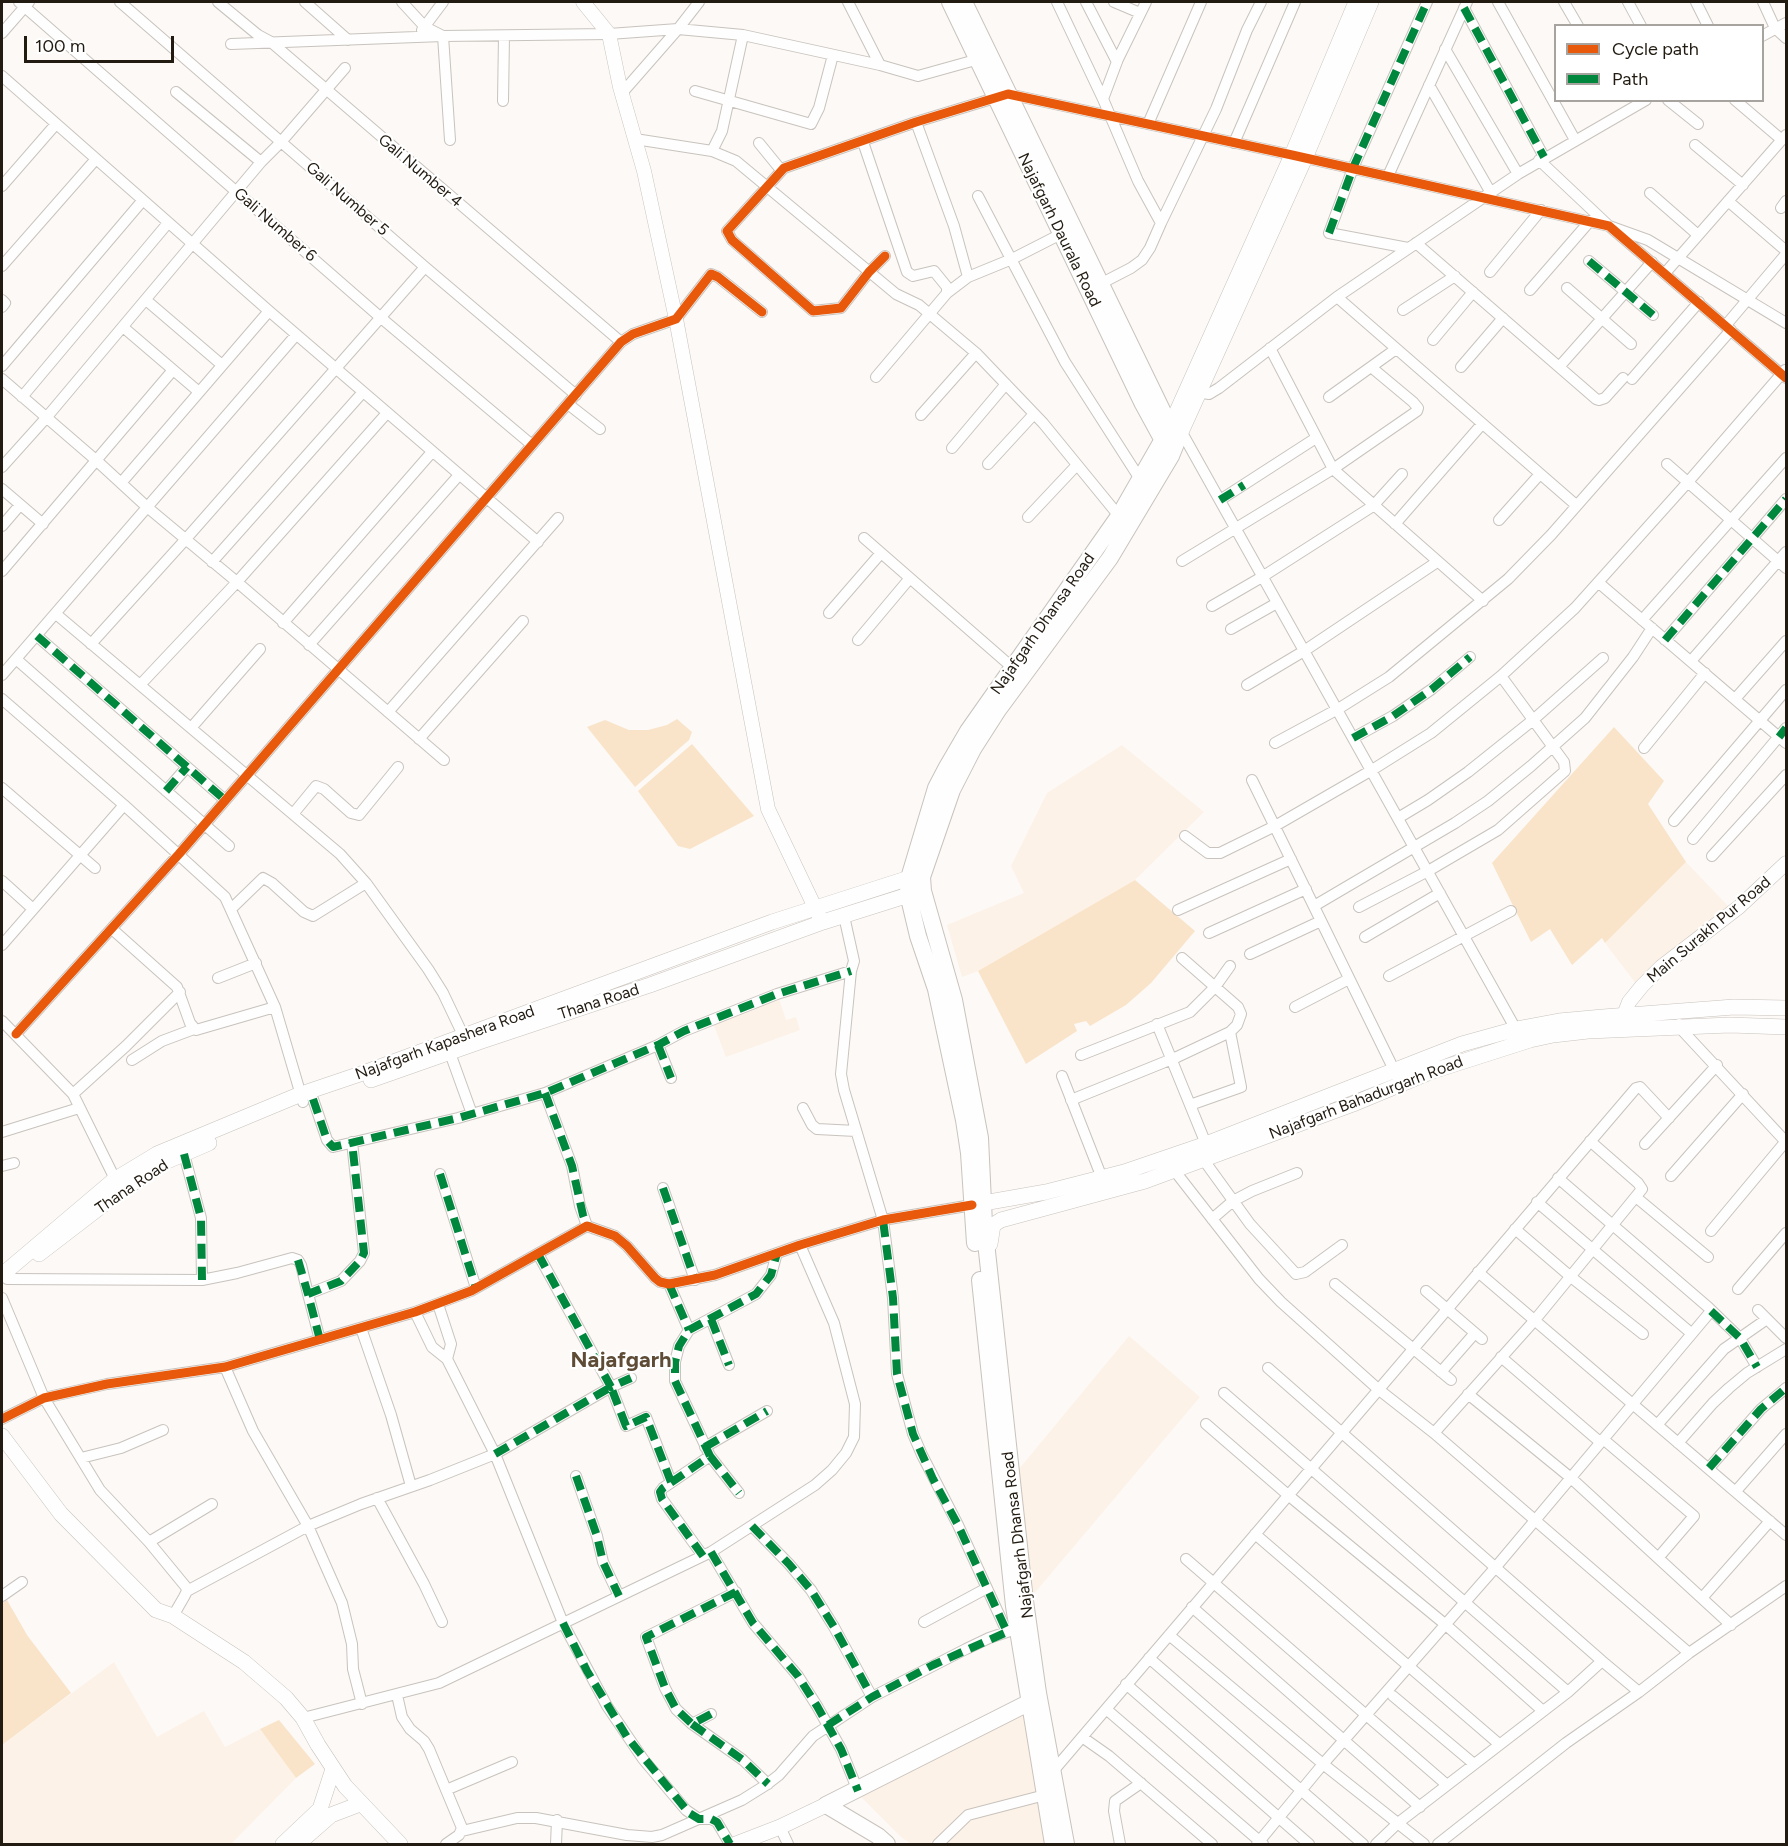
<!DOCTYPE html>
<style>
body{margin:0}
#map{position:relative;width:1788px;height:1846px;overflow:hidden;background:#fcf9f6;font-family:Figtree,sans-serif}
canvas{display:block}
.frame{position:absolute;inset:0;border:3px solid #221b11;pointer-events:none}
.legend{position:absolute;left:1554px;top:24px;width:210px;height:78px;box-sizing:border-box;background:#fff;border:2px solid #a7a4a0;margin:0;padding:8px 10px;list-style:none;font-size:18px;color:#221b11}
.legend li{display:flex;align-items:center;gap:12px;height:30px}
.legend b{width:30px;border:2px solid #a7a4a0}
.scale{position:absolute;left:24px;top:36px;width:150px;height:27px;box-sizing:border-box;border:3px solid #221b11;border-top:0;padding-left:8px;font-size:18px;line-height:21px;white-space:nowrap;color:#221b11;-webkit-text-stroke:4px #fff;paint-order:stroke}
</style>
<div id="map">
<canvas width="1788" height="1846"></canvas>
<div class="frame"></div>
<ul class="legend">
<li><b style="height:8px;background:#e8590c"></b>Cycle path</li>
<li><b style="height:8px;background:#00873e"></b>Path</li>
</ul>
<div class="scale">100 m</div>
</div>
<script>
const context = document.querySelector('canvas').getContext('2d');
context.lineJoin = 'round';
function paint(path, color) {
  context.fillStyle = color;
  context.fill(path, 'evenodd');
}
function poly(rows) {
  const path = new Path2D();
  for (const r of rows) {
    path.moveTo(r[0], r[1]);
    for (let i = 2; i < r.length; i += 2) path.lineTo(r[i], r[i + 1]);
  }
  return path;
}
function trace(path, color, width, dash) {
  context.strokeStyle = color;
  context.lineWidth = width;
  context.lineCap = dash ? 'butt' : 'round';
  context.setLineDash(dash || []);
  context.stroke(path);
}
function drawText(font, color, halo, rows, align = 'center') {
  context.font = font + ' Figtree,sans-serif';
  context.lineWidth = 4.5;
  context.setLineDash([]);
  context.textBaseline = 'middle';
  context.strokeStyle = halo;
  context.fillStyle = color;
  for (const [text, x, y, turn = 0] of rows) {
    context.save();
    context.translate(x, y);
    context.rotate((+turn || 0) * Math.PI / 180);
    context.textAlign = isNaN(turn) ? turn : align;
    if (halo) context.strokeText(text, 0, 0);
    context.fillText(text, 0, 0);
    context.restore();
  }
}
const built = poly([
 [1122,745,1204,812,1135,880,978,971,962,977,947,925,1024,893,1011,866,1047,793],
 [1686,862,1729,907,1637,985,1605,943],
 [779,999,786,1020,796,1017,800,1030,726,1057,713,1023],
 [1129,1336,1200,1397,1033,1595,1019,1469],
 [114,1662,157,1737,204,1711,225,1747,260,1729,296,1778,231,1844,2,1844,2,1745],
 [1026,1712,1046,1844,911,1844,901,1837,859,1795]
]);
const green = poly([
 [677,719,692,732,689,740,635,787,587,727,605,720,629,730,648,730,667,725],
 [1614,727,1664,781,1648,804,1686,862,1605,943,1602,938,1572,965,1550,929,1531,942,1492,863],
 [692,744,754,816,690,849,678,846,638,791],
 [1135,880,1195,931,1151,983,1126,1005,1090,1026,1086,1021,1074,1024,1077,1031,1026,1064,978,971],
 [7,1600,27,1635,71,1693,2,1745,2,1603],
 [279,1720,315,1764,296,1778,260,1729]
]);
const minor = poly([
 [19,2,380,317,532,445],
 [120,2,425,267,576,395],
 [218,2,258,35,271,42,621,342],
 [305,2,348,40],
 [402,2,425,27,443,36,450,140],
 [848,2,880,65],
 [1057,2,1103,99],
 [1086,2,1117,62],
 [1114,2,1140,13],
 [1498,2,1575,140],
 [1564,2,1578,26],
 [1628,2,1641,26],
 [1696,2,1708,26],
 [1763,2,1775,28,1786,38],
 [1464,8,1544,157],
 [422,30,443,2],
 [2,33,29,2],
 [1762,36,1786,23],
 [231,44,443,36,609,34,678,29,743,35,880,65,918,76,979,59],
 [1445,49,1518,174],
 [2,76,269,311,538,542],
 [1429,85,1491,193],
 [695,91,811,124,819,108,833,55],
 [176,92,261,162],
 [622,93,678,29,699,2],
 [1668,100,1698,124],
 [1735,100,1782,140],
 [503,101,504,36],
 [916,122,954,226,968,277],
 [1148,124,1201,2],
 [635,139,712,151,736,161,896,294,919,305,976,353,1043,423,1119,516],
 [863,142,907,272,913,276,934,271,947,287,947,293,876,377],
 [759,143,781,170],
 [1234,143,1295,2],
 [1695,145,1743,185],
 [712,151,722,131,743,35],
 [1539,160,1609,226,1648,240,1786,323],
 [1388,176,1467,2],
 [2,186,56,124],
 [1650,193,1698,235],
 [978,196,1065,362,1140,479],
 [1781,208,1786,201],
 [1161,223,1216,109,1247,30,1261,2],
 [1416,243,1596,399,1599,400,1605,398,1623,378],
 [1408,248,1329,233,1353,168,1427,2],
 [885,256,869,272,841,308,813,311,732,240,727,231,784,168,916,122,1008,94,1292,155,1609,226,1786,378],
 [1589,261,1653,315],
 [2,266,96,159],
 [1490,272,1541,210],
 [1666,272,1786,135],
 [1100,284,1131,268,1142,260,1150,248,1161,223,1138,181,1103,99,1118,59,1146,2],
 [1567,288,1631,344],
 [1530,290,1590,221],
 [947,293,968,277,1012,259,1061,234],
 [1337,297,1576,505],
 [2,300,5,303,2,307],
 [146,300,222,365],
 [1403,310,1455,276],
 [1726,325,1786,254,1785,250,1728,201],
 [123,327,199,392],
 [1433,340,1473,292],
 [1270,348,1333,469,1483,601],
 [2,366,143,200],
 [1461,367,1503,318],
 [1559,367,1652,262],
 [2,379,97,461,147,507,237,582,444,760],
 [1632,379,1699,302],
 [1198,392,1209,394,1219,388,1337,297,1518,174,1646,100],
 [22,397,168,223],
 [1329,397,1396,349],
 [568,404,600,429],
 [921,415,976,353],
 [1181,431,1518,1033],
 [952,448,1006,384],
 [988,464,1034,414],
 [1667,464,1786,568],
 [2,467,46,418,261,162,281,142,345,68],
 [121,483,269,311],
 [2,489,43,524],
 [1220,500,1316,438],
 [1028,517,1076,466],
 [1499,520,1540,474],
 [1395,524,1482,424],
 [2,526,20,505],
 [864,538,1013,668],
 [1182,561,1333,469,1417,411,1418,408,1413,402,1371,367],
 [212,562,363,392],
 [2,571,173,370],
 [1599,583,1786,743],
 [1212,606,1262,577,1373,506,1402,474],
 [829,613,881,553],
 [56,614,340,854,366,883,428,969,443,993,463,1035],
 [1642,620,1786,458],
 [283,623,432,452],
 [1231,629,1277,603],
 [37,636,225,800],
 [858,640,910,578],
 [1665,640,1786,499],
 [91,644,185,540,425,267],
 [309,645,459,475],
 [16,659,229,846],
 [1691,661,1786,552],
 [2,675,296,335],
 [140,685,237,582,387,413],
 [1247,685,1304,651,1437,562],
 [2,699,124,805,225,897,275,1007,303,1102],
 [1735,699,1786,641],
 [388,712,558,518],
 [191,728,260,649],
 [1353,738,1393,716,1432,689,1470,657],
 [419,739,523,621],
 [1275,743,1338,709,1389,677,1508,579,1551,535,1731,330],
 [1644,748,1705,673],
 [1252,780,1397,1076],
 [2,788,95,868],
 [166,791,187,767],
 [293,814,316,786,324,789,351,813,359,815,398,767],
 [1398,818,1428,800,1468,772,1533,720,1603,658],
 [1674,821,1786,690],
 [1185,836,1208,853,1220,853,1275,826,1372,770,1431,733,1501,676,1575,608,1688,482,1785,370],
 [1693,839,1786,728],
 [1712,856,1786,775],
 [2,881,33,909],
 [1314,906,1455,823,1488,801,1531,766,1585,718,1633,657,1652,628],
 [1359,907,1428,871,1498,830,1565,771,1564,762,1501,676],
 [231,909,263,878,272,883,304,912,313,916,366,883],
 [1178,910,1291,859],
 [844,916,854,961,851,971,841,1074,844,1090,883,1220,893,1298,897,1374,913,1434,922,1455,958,1525,1007,1632],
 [112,929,177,987,190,1023,196,1030,275,1007],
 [1209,933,1306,889],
 [1365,937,1440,893],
 [2,945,124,805],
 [1250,954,1321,921],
 [1389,976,1511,911],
 [218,978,256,963],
 [1295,1007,1349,979],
 [2,1021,73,1094,118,1185],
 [1157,1024,1206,1144],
 [1679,1024,1680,1028,1786,1142],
 [16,1034,179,854,621,342,633,334,676,319,711,274,718,277,762,312],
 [658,1045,671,1078],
 [450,1053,472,1114],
 [1081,1055,1190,1012,1215,987,1230,966],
 [132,1060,162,1041,194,1029],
 [1062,1076,1102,1178],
 [545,1093,572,1166,580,1206,587,1226],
 [73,1094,126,1046,180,992],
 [313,1099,327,1140,333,1147,458,1118,545,1093,658,1045,684,1031,777,994,851,971],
 [1071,1100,1177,1057,1230,1032,1237,1025,1241,1014,1238,1007,1182,958],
 [1190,1105,1241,1087,1230,1032],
 [803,1108,812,1125,817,1129,856,1131],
 [2,1132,79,1108],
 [1590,1141,1638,1183,1642,1189,1534,1321,1434,1433,1689,1653],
 [1645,1144,1717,1065],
 [184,1154,201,1218,202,1280],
 [1203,1159,1250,1224,1296,1274,1305,1272,1342,1245],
 [2,1166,14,1163],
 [1174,1170,1259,1279,1281,1302,1378,1389,1434,1433],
 [440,1174,476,1288],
 [1671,1176,1743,1094],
 [1558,1178,1708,1307,1740,1338,1757,1367],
 [663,1188,695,1280],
 [1637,1198,1708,1257],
 [1537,1202,1691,1333],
 [1212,1219,1233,1201,1252,1191,1297,1173],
 [1515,1229,1571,1277,1643,1334],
 [1711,1231,1786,1141],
 [538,1254,611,1387,631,1378],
 [1478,1272,1786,1535],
 [7,1279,202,1280,237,1273,292,1258,298,1260,301,1265,308,1294],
 [669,1284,689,1330],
 [1335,1284,1451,1380],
 [1738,1289,1786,1233],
 [1426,1291,1482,1339],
 [2,1298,44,1398,100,1490,149,1542,186,1587,187,1591,184,1597,173,1616],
 [1758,1310,1786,1338],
 [415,1312,432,1347,447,1359,451,1344,438,1304],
 [711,1319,729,1365],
 [361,1328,391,1415,411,1486],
 [320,1340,308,1294,341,1281,360,1261,364,1253,352,1142],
 [1501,1357,1600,1442],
 [447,1359,495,1454,563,1623,607,1706,643,1759,686,1810,699,1819,711,1819,717,1822,730,1844],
 [225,1367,253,1431,308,1526,342,1603,352,1644,353,1669,362,1704],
 [1268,1368,1602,1661,1639,1692],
 [1441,1372,1475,1333],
 [1224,1393,1568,1692],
 [1468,1394,1571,1478,1731,1625],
 [2,1419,44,1398,107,1384,225,1367,415,1312,471,1291,587,1226,615,1236,627,1246,655,1278,660,1282,669,1284,715,1275,800,1245,883,1220,972,1205],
 [1206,1424,1288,1495,1446,1625,1543,1711],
 [1657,1425,1724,1349,1767,1319],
 [1603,1439,1694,1516,1658,1558],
 [1678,1443,1713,1403,1729,1388,1747,1373,1786,1349],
 [705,1447,767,1411],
 [710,1456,739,1493],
 [81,1458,121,1448,163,1430],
 [1709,1468,1761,1409,1786,1388],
 [576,1476,597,1536,603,1562,619,1596],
 [1736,1491,1786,1434],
 [377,1498,424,1584,442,1622],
 [752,1526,789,1564,811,1590,834,1627,872,1697],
 [1255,1534,1499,1744],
 [149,1542,212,1504],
 [711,1552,753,1623,798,1676,817,1706,841,1749,858,1791],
 [703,1556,662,1499,660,1492,663,1488,710,1456,675,1381,675,1362,679,1346,689,1330,756,1294,771,1275,777,1253],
 [1186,1559,1447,1785],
 [187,1591,308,1526,361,1504,430,1480,495,1454,611,1387,626,1426,646,1417,671,1482],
 [2,1596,22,1582],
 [1702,1598,1770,1521],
 [1192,1607,1420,1807],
 [924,1622,987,1588],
 [1169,1635,1323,1764,1424,1844],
 [1149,1658,1363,1844],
 [1126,1684,1309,1844],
 [397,1695,402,1717,410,1729,424,1741,429,1749,462,1828,459,1835,446,1844],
 [1393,1696,1474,1764],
 [1106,1709,1263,1844],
 [711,1714,692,1724,676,1709,665,1688,646,1637,736,1592],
 [303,1718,439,1683,711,1552,815,1485,832,1470,846,1453,854,1437,855,1404,834,1323,800,1245],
 [692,1724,743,1760,768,1784],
 [1082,1737,1109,1756,1212,1844],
 [1054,1770,1636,1088,1640,1087,1669,1118],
 [446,1790,512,1762],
 [780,1827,788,1844],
 [462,1831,517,1818,536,1818,627,1835,652,1837,662,1835,742,1800,766,1785,779,1775,813,1736,872,1697,966,1649,989,1638,1013,1630],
 [556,1844,557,1820],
 [938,1844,968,1815,1045,1795],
 [1120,1844,1114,1811,1115,1801,1141,1783],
 [1257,1844,1323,1764,1495,1568,1711,1311],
 [1376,1844,1398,1823,1568,1692,1602,1661],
 [1438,1844,1566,1743,1639,1692,1689,1653,1786,1586]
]);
const tertiary = poly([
 [583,2,609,34,620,87,644,171,676,319,768,809,820,918],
 [1620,1025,1629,1002,1642,986,1661,967,1739,907,1786,863]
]);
const secondary = poly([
 [1170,427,1292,155,1356,2],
 [1177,441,1305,158,1371,2],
 [371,1080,482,1041,650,985,823,922,918,892],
 [972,1205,1046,1192,1124,1172,1206,1144,1462,1044,1516,1029,1559,1021,1603,1017,1734,1007,1786,1008],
 [990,1244,993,1225,1001,1220,1145,1181,1353,1104,1430,1072,1530,1040,1553,1035,1588,1031,1730,1025,1786,1027],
 [39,1254,121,1191,165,1162,209,1143],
 [2,1275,114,1180,157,1154,301,1094,366,1072,772,922,909,878,921,877],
 [2,1436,61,1514,156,1610,173,1616,244,1662,286,1698,303,1718,318,1745,345,1786,400,1844],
 [283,1844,320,1809,333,1769],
 [298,1844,331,1815,360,1804],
 [736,1844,780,1827,826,1805]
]);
const primary = poly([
 [950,2,1143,404,1167,448],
 [964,2,1177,441,1171,456,1110,558,998,710,973,749,952,790,922,877,923,891,954,1000,980,1138,984,1224,1025,1601,1038,1693,1066,1844],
 [975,1243,969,1153,964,1120,936,989,918,936,908,894,909,878,936,788,947,767,968,731,1119,516,1170,427],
 [980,1280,1014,1606,1053,1844],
 [826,1805,1036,1699],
 [826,1805,878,1836,887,1844]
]);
const quiet = poly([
 [1464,8,1544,157],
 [1329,233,1353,168,1427,2],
 [1589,261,1653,315],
 [1220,500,1244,485],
 [37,636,225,800],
 [1665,640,1786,499],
 [1779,737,1786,728],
 [1353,738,1393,716,1432,689,1470,657],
 [166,791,187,767],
 [658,1045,671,1078],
 [545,1093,572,1166,583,1215,587,1226,591,1227],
 [313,1099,327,1140,333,1147,458,1118,545,1093,658,1045,684,1031,777,994,851,971],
 [184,1154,201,1218,202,1280],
 [440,1174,476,1288],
 [663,1188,695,1280],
 [538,1254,611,1387,631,1378],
 [298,1260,308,1294],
 [669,1284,689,1330],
 [1711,1311,1740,1338,1757,1367],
 [711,1319,729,1365],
 [320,1340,308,1294,341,1281,360,1261,364,1253,352,1142],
 [705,1447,767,1411],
 [495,1454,611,1387,626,1426,646,1417,671,1482],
 [710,1456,739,1493],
 [1709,1468,1761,1409,1786,1388],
 [576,1476,597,1536,603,1562,619,1596],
 [752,1526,789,1564,811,1590,834,1627,872,1697],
 [711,1552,753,1623,798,1676,817,1706,841,1749,858,1791],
 [703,1556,662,1499,660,1492,663,1488,710,1456,675,1381,675,1362,679,1346,689,1330,756,1294,771,1275,777,1253],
 [563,1623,587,1671,627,1737,689,1813,699,1819,711,1819,717,1822,730,1844],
 [711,1714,692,1724,676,1709,665,1688,646,1637,736,1592],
 [692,1724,743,1760,768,1784],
 [828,1725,872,1697,933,1665,1007,1632,958,1525,933,1479,913,1434,897,1374,893,1298,883,1220]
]);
const cycleway = poly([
 [885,256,869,272,841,308,813,311,732,240,727,231,784,168,916,122,1008,94,1292,155,1609,226,1786,378],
 [16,1034,179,854,621,342,633,334,676,319,711,274,718,277,762,312],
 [2,1419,44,1398,107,1384,225,1367,415,1312,471,1291,587,1226,615,1236,627,1246,655,1278,660,1282,669,1284,715,1275,800,1245,883,1220,972,1205]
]);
const streetNames = [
 ["Gali Number 4",420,171,40],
 ["Gali Number 5",347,199,41],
 ["Gali Number 6",275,225,41],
 ["Najafgarh Daurala Road",1059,230,64],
 ["Najafgarh Dhansa Road",1043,624,-55],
 ["Main Surakh Pur Road",1709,930,-40],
 ["Thana Road",599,1002,-18],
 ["Najafgarh Kapashera Road",445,1043,-20],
 ["Najafgarh Bahadurgarh Road",1366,1098,-21],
 ["Thana Road",132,1187,-34],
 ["Najafgarh Dhansa Road",1018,1535,-97]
];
const districtNames = [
 ["Najafgarh",621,1361]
];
paint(built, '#fdf2e7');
paint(green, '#fae4c9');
trace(minor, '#c8c3bd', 12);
trace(tertiary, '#c8c3bd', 15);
trace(secondary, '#c8c3bd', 16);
trace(primary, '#c8c3bd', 18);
trace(minor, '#fffefe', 10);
trace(tertiary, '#fffefe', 14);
trace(secondary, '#fffefe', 15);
trace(primary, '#fffefe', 16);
trace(quiet, '#00873e', 8, [15, 8]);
trace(cycleway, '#e8590c', 9);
drawText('16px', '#221b11', '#fff', streetNames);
drawText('bold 22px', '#5e4c36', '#fff', districtNames);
</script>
